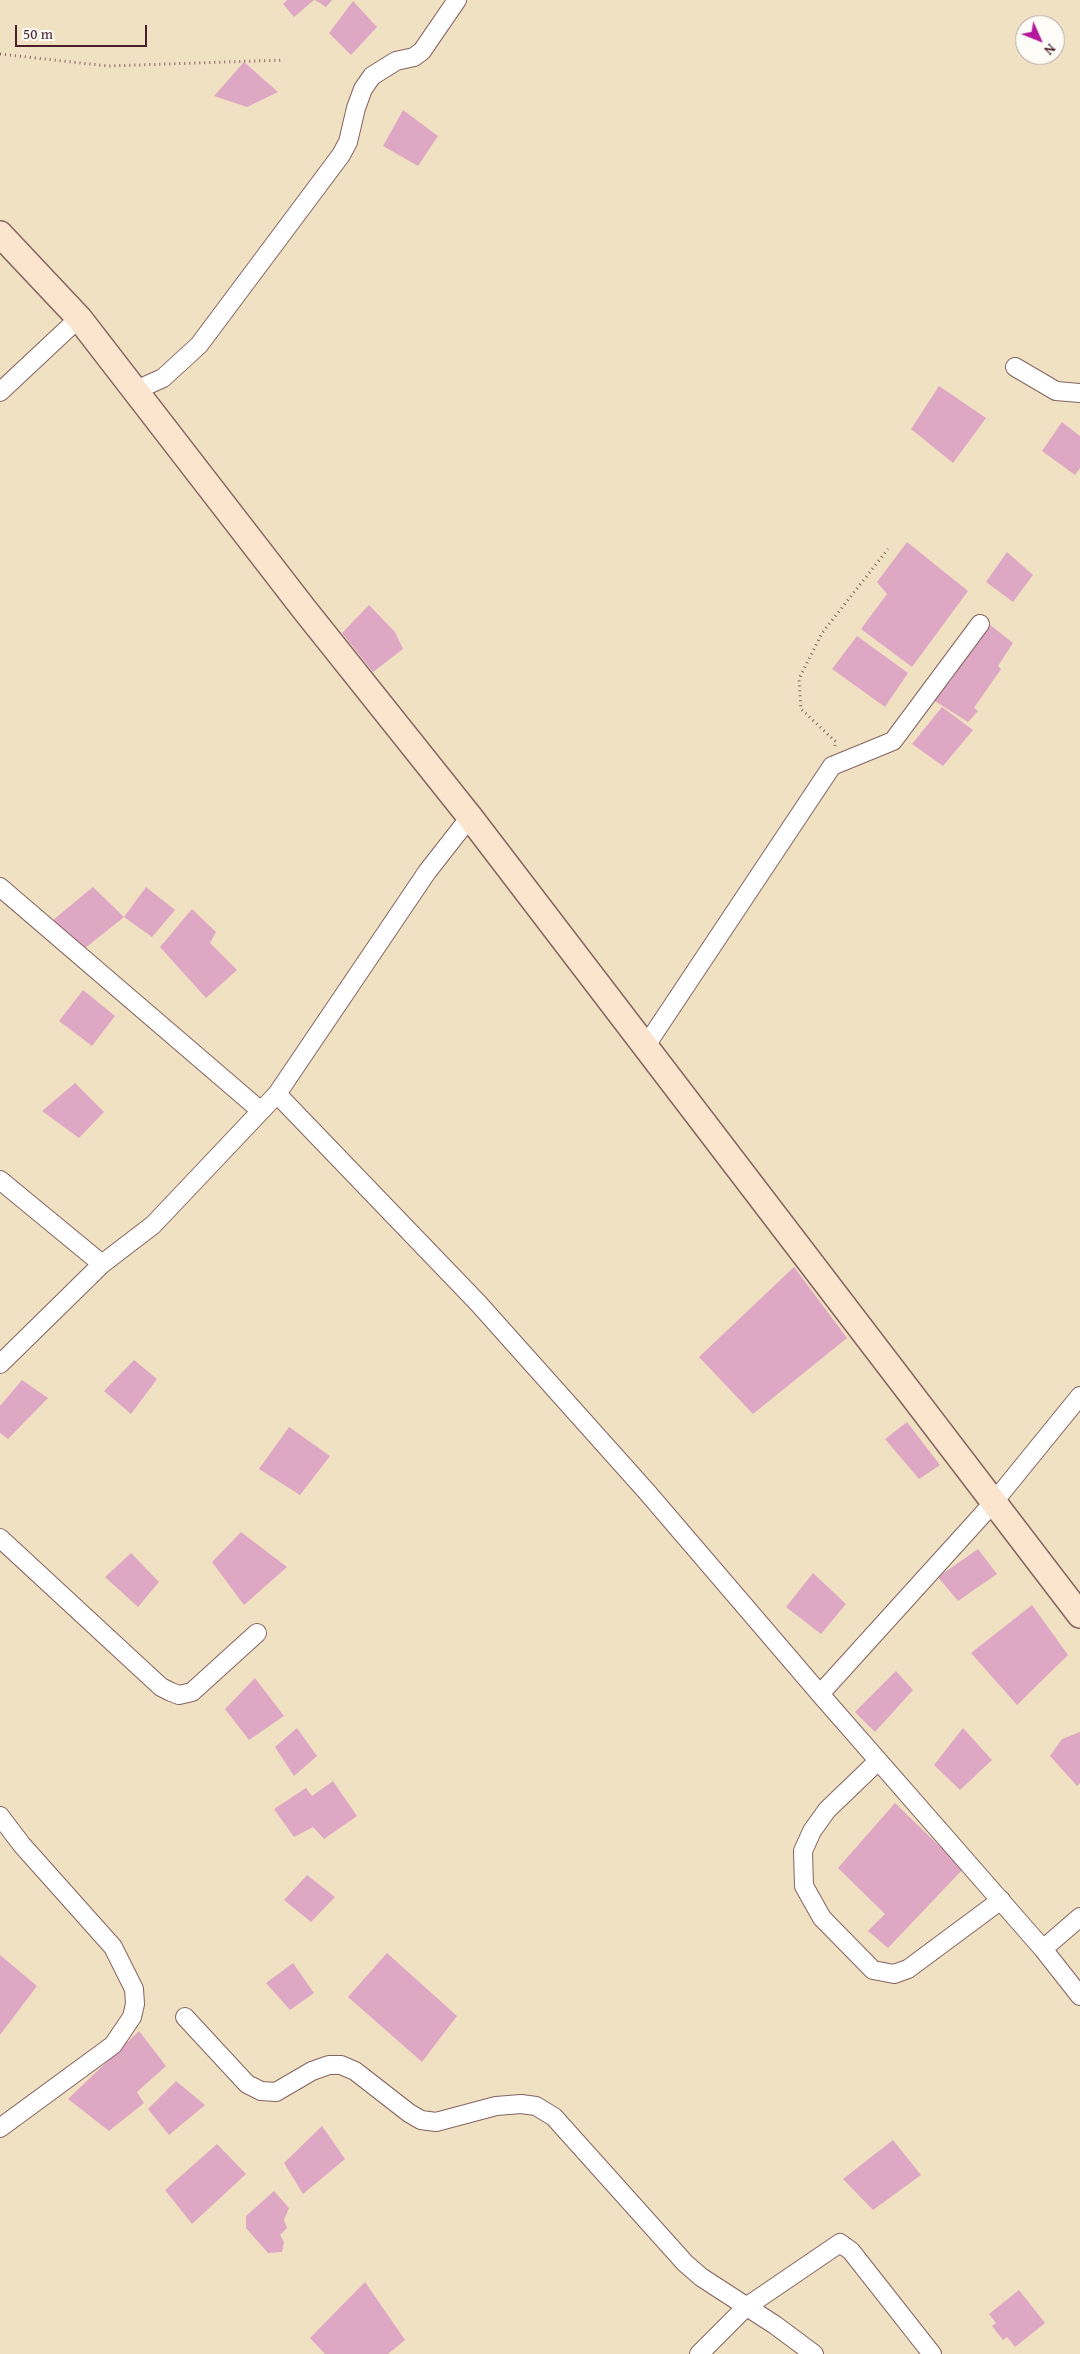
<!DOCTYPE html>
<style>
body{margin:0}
#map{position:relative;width:1080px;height:2354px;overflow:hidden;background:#f1e1c3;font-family:"Gentium Book Plus",serif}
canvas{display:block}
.north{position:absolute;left:1015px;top:15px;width:50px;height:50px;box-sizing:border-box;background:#fdfcf7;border:1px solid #b5a4a5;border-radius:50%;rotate:134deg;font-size:14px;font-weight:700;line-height:20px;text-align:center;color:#4a1f2b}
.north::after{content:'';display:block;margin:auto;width:18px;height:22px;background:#b5179e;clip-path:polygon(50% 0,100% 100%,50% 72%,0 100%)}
.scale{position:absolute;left:15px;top:25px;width:132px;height:22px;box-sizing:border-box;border:2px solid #4a1f2b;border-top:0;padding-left:6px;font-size:15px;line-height:18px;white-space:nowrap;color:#4a1f2b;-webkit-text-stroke:4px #fdfcf7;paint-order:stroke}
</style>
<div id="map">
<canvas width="1080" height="2354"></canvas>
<div class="north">N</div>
<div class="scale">50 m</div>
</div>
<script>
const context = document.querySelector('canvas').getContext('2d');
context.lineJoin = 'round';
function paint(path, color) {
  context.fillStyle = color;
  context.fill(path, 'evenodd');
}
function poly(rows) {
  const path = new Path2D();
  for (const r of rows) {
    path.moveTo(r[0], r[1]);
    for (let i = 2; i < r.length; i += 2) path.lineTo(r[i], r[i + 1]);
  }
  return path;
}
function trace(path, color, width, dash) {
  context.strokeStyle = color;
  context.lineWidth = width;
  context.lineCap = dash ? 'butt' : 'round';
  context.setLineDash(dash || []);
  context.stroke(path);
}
const building = poly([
 [287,0,314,0,294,17,283,4],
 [315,0,332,0,326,7],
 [353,1,377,27,351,55,329,33],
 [244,62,278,92,247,107,214,96],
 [403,110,438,136,418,166,383,146],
 [939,386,986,418,953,463,911,429],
 [1062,422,1080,436,1080,468,1075,475,1042,451],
 [907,542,968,591,912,667,861,629,887,594,877,582],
 [1007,552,1033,575,1013,602,986,582],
 [369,605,395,632,403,649,373,672,342,633],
 [989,624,1013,643,998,666,1001,669,974,708,978,711,968,722,930,698,945,681,949,683],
 [857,636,908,673,885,707,832,669],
 [942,707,973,730,943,766,912,744],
 [93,887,124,917,84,949,53,920],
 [146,887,175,910,152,937,124,917],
 [192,909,216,932,210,943,237,970,206,998,160,947],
 [83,990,115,1016,92,1046,59,1021],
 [75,1083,104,1112,79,1138,42,1111],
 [794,1267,847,1338,753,1414,699,1357],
 [134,1360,157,1379,131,1414,104,1391],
 [22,1380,48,1398,8,1439,0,1433,0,1406],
 [907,1422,940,1465,919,1479,885,1439],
 [289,1427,330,1456,300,1495,259,1469],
 [241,1532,287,1567,244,1605,212,1562],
 [978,1549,997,1574,958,1601,938,1577],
 [131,1553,159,1582,138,1607,105,1577],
 [813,1573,846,1604,821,1634,786,1607],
 [1032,1605,1068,1655,1017,1705,971,1653],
 [896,1671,913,1690,875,1732,855,1712],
 [255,1678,284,1716,249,1740,225,1709],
 [297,1728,317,1756,294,1776,275,1747],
 [963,1728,992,1760,960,1790,934,1765],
 [1080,1732,1080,1783,1077,1786,1050,1756,1062,1739],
 [333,1781,357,1816,324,1839,313,1827,294,1837,274,1809,306,1788,312,1796],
 [895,1803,963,1869,888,1948,868,1931,885,1914,838,1868],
 [307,1875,335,1897,311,1922,284,1900],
 [387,1953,457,2016,422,2062,348,1997],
 [0,1955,37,1986,0,2035],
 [293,1963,314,1993,290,2010,266,1983],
 [139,2031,166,2066,137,2092,144,2103,109,2131,68,2099],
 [176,2081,205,2105,169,2135,148,2109],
 [322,2126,345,2159,303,2194,284,2163],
 [893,2140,921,2175,873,2210,843,2179],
 [217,2144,246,2174,192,2224,165,2190],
 [274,2191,289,2208,284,2220,287,2228,280,2235,284,2242,282,2252,268,2253,246,2228,246,2216],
 [365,2282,405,2340,388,2354,325,2354,310,2338],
 [1019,2290,1045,2323,1015,2347,1007,2337,1003,2340,992,2326,996,2323,989,2314]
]);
const path = poly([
 [0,54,108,66,284,60],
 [835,746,836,742,801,709,799,679,822,633,888,549]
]);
const street = poly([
 [1015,367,1056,391,1080,393],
 [134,391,163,378,199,345,341,155,348,142,356,108,363,89,372,76,396,61,414,57,422,51,457,0],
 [0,392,79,318],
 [0,887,261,1111],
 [645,1047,832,766,893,741,980,624],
 [277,1094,478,1303,647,1492,820,1694,1043,1949,1080,1996],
 [0,1180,102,1264],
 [0,1364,102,1264,153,1225,277,1094,427,872,470,817],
 [0,1538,161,1687,171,1692,179,1695,192,1692,257,1633],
 [820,1694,993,1503,1080,1396],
 [878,1761,827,1810,812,1831,803,1851,804,1886,822,1918,873,1970,894,1974,908,1969,1001,1900],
 [0,1816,22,1845,113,1947,134,1989,135,2004,132,2017,113,2045,0,2128],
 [1043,1949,1080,1917],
 [185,2017,247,2084,261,2091,276,2092,312,2071,329,2065,341,2065,355,2071,409,2113,421,2120,436,2122,496,2106,521,2104,536,2106,554,2117,685,2263,701,2277,775,2325,814,2354],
 [699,2354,746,2307,840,2243,851,2251,932,2354]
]);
const secondary = poly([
 [0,234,79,318,304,609,470,817,1080,1615]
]);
paint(building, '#dea8c5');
trace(street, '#846360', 20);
trace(secondary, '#846360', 28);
trace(path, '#846360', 3, [1, 4]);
trace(street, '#fff', 18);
trace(secondary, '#fce5cf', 25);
</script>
